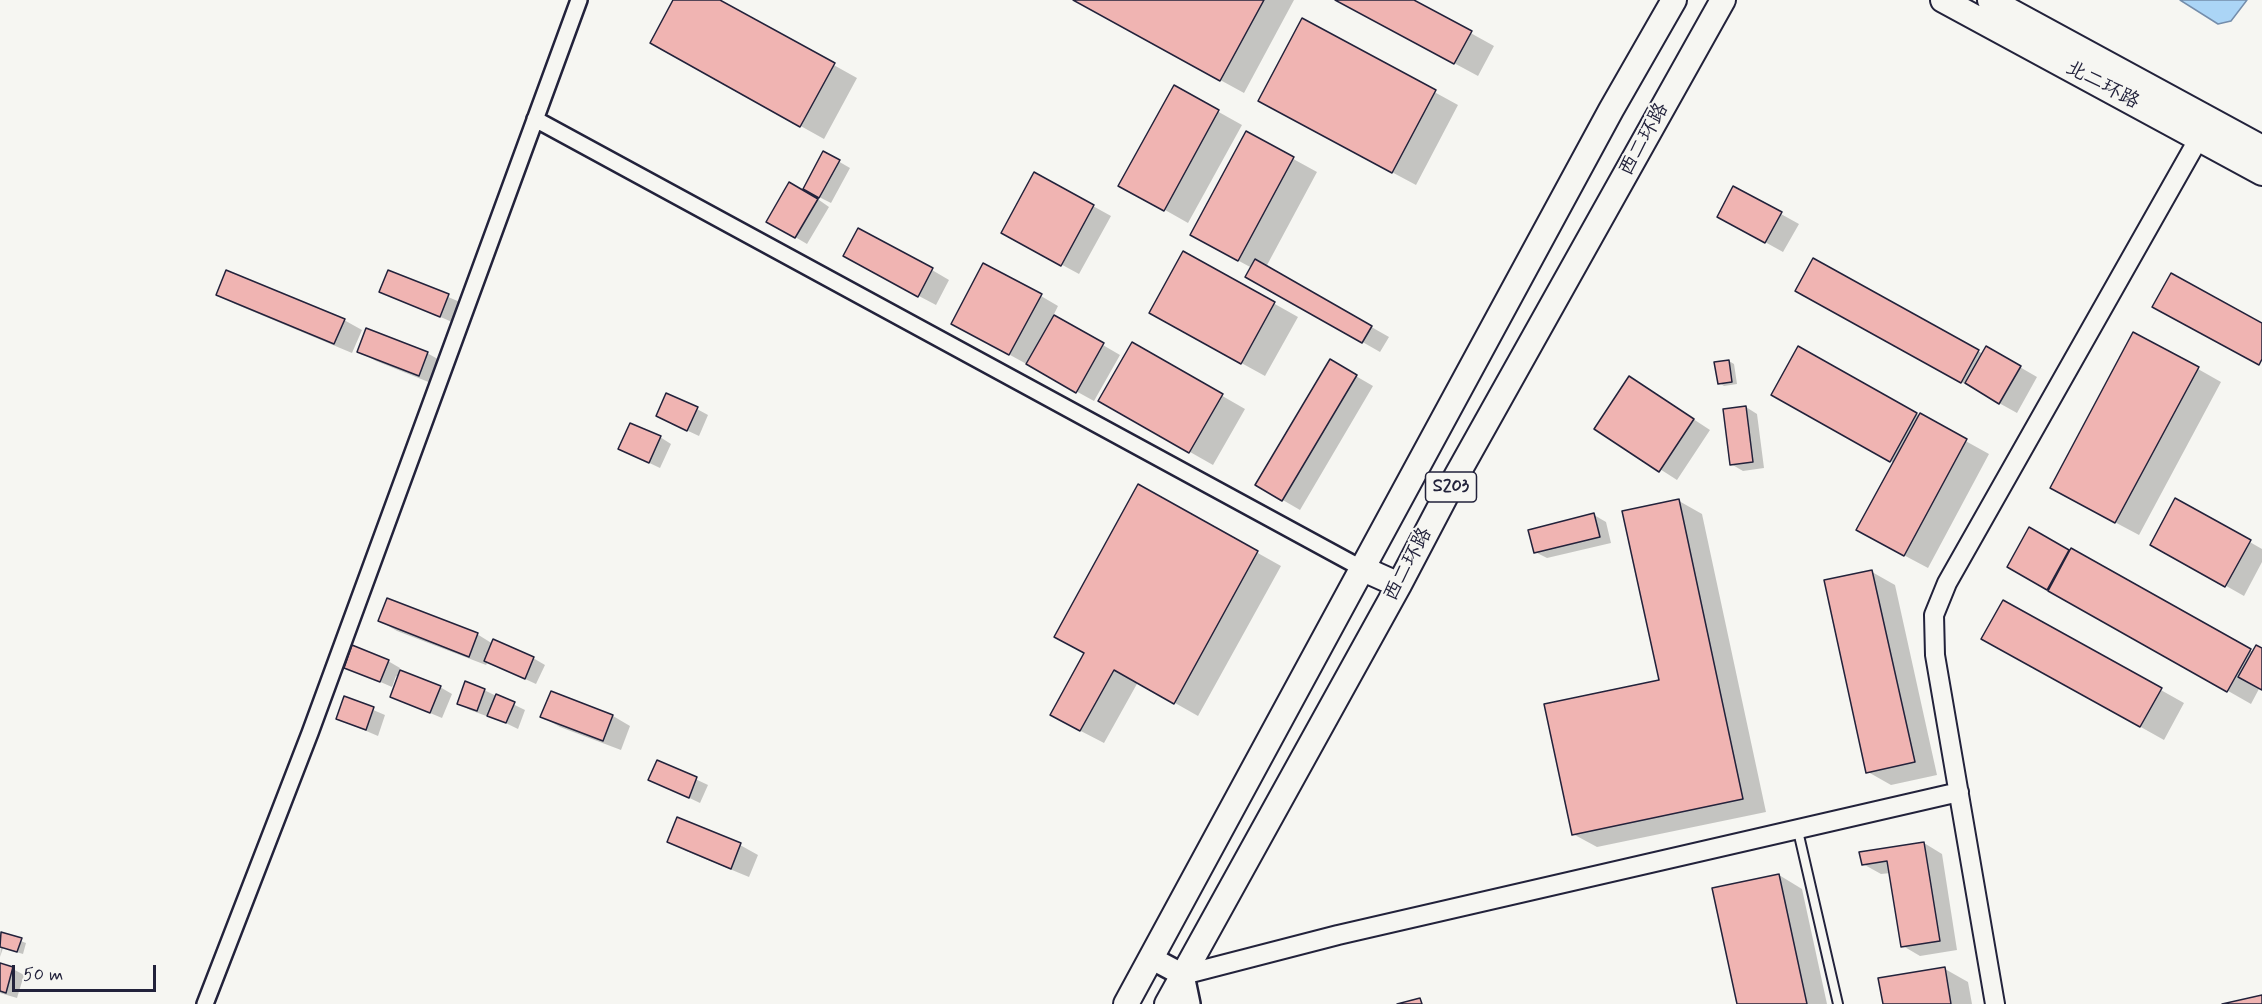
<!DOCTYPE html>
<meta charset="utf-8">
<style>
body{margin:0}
#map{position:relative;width:2262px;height:1004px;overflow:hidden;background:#f6f6f2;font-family:Mynerve,sans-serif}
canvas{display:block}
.scale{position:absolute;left:12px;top:965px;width:144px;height:27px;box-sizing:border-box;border:3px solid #22223b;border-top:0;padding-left:8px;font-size:18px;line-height:21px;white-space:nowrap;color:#22223b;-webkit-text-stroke:4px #f6f6f2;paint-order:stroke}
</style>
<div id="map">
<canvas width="2262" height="1004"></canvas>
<div class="scale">50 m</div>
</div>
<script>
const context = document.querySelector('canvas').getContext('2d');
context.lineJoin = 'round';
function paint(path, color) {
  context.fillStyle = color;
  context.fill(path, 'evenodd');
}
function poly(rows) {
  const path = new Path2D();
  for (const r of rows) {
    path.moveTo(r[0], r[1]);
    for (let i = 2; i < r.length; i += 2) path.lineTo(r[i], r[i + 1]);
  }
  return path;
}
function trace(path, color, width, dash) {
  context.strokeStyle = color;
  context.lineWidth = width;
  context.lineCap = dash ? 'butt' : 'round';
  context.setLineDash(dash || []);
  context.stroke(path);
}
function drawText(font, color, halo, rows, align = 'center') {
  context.font = font + ' Mynerve,"LXGW WenKai TC",sans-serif';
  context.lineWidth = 4.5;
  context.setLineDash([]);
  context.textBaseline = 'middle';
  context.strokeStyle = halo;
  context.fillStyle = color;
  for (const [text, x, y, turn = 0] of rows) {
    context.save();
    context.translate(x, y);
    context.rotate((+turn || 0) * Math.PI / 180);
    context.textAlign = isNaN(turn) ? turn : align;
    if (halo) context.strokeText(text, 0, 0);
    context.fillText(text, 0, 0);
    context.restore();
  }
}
const water = poly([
 [2180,0,2247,0,2231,21,2218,24,2180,0]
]);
const shadow = poly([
 [675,0,717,0,857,78,824,139,675,56],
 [1074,0,1294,0,1244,93],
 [1337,0,1411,0,1494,46,1478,76],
 [1303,20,1458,105,1416,185,1283,114],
 [1174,87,1242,125,1188,223,1144,198],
 [1246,133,1317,172,1266,267,1389,337,1380,352,1247,276,1252,268,1215,248],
 [824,153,850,168,831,203,813,194,812,195,829,207,807,244,768,221,803,192],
 [1035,174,1111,216,1079,274,1020,242],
 [1734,188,1799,224,1783,252,1736,226],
 [1184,253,1298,317,1265,376,1174,326],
 [1814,260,1983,354,1987,348,2037,377,2017,413,1821,304],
 [862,266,932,270,949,280,936,305],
 [389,272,460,302,452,322,381,291],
 [217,294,344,320,362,330,352,353,235,304],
 [1041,296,1058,306,1053,316,1120,355,1094,401,970,333],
 [1132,344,1245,409,1213,465,1100,401],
 [1798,348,1989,454,1928,568,1881,543,1894,463,1773,394],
 [359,351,427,353,445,363,436,385,376,361],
 [1330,361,1373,386,1300,510,1257,485],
 [1729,361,1734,364,1737,384,1724,386,1719,383],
 [2198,369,2221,382,2139,535,2075,501],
 [1646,388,1710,430,1677,480,1596,428],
 [1746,407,1757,414,1764,468,1743,471,1731,464],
 [697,409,708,415,699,436,669,422],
 [660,437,671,444,660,468,620,449],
 [1138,486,1281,566,1198,716,1138,682,1104,743,1075,728,1085,653],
 [2176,500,2262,549,2262,562,2244,596,2152,544],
 [1679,501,1702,514,1766,812,1597,847,1573,834,1660,681],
 [1594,515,1606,522,1611,543,1547,558,1535,552],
 [2029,529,2071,552,2072,550,2253,652,2262,650,2262,689,2260,687,2251,704,2009,566],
 [1872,572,1895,585,1937,775,1891,785,1868,772],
 [2004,602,2184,703,2164,740,2007,652],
 [380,621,477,634,493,644,533,658,545,665,536,684,488,662,486,665,397,631],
 [388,661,400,668,399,671,440,687,452,694,442,718,392,697,399,678,396,676,392,687,346,667],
 [484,690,525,710,518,729,489,715,489,717,470,710,459,704],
 [551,693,613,716,630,726,621,750,560,727,542,717],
 [345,698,385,715,378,736,338,719],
 [657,761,708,785,700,803,650,779],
 [678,819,740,845,758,855,749,877,686,851,669,841],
 [1924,843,1942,854,1957,950,1920,956,1903,946,1891,873,1881,874,1863,864],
 [1779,875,1802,889,1827,1004,1738,1004],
 [2,934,26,943,23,954,3,948,0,957],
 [0,965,13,969,24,975,17,998,0,993],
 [1945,969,1968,982,1972,1004,1884,1004]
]);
const building = poly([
 [673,0,720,0,835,63,800,127,650,43,673,0],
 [1073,0,1264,0,1220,81,1073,0],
 [1335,0,1414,0,1472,31,1454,64,1335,0],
 [1302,18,1436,90,1392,173,1258,101,1302,18],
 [1174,85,1219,110,1164,211,1118,186,1174,85],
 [1246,131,1294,157,1238,261,1190,235,1246,131],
 [823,151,840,160,819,198,803,189,823,151],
 [1034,172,1094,205,1061,266,1001,233,1034,172],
 [789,182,818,199,795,238,766,222,789,182],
 [1733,186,1782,212,1765,243,1717,217,1733,186],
 [858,228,933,268,918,297,843,256,858,228],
 [1183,251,1275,302,1241,364,1149,313,1183,251],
 [1813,258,1979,350,1961,383,1795,291,1813,258],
 [1255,259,1372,326,1362,343,1245,277,1255,259],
 [983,263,1042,294,1009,355,951,324,983,263],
 [226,270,345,319,334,344,216,295,226,270],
 [388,270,449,294,440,317,379,292,388,270],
 [2171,273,2262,323,2262,359,2259,365,2152,307,2171,273],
 [1054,315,1104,343,1076,393,1026,364,1054,315],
 [366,328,428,352,419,376,357,352,366,328],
 [2133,332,2199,367,2115,523,2050,488,2133,332],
 [1132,342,1223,394,1189,453,1098,401,1132,342],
 [1798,346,1917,413,1890,462,1771,395,1798,346],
 [1986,346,2021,366,1999,404,1965,383,1986,346],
 [1330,359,1357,375,1282,501,1255,485,1330,359],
 [1729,360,1732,382,1718,384,1714,362,1729,360],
 [1629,376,1694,419,1659,472,1594,429,1629,376],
 [666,393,698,407,687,431,656,416,666,393],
 [1746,406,1753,462,1730,465,1723,409,1746,406],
 [1920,413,1967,439,1904,556,1856,530,1920,413],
 [630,423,661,436,649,463,618,449,630,423],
 [1138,484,1258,551,1174,704,1114,670,1080,731,1050,715,1084,653,1054,637,1138,484],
 [2175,498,2251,540,2225,587,2150,545,2175,498],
 [1679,499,1743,799,1572,835,1544,704,1659,680,1622,511,1679,499],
 [1594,513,1600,537,1534,553,1528,530,1594,513],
 [2029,527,2069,550,2047,590,2007,567,2029,527],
 [2071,548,2251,649,2227,692,2048,591,2071,548],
 [1872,570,1915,762,1866,773,1824,580,1872,570],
 [387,598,478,633,469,657,378,621,387,598],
 [2003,600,2162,688,2140,727,1981,639,2003,600],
 [493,639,534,657,525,679,484,661,493,639],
 [352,645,389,660,380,682,344,668,352,645],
 [2256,645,2262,648,2262,690,2238,677,2256,645],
 [400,670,441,686,430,713,390,697,400,670],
 [465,681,485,689,477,711,457,704,465,681],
 [551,691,613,715,603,741,540,717,551,691],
 [496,694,515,702,506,723,487,716,496,694],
 [344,696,374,707,366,730,336,719,344,696],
 [657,760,697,777,689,798,648,780,657,760],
 [677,817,741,843,731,869,667,842,677,817],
 [1924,842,1940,941,1901,947,1887,861,1862,865,1859,852,1924,842],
 [1779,874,1807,1004,1737,1004,1712,888,1779,874],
 [1,932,22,938,17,952,0,947,1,932],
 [0,963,13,967,6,993,0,991,0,963],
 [1945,967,1951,1004,1883,1004,1878,978,1945,967],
 [2262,995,2262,1004,2222,1004,2262,995],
 [1420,998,1422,1004,1397,1004,1420,998]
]);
const service = poly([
 [1798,831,1838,1004]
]);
const minor = poly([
 [535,119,1361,568],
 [205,1004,310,733,579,0]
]);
const tertiary = poly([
 [1183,975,1338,935,1959,792],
 [1995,1004,1935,655,1934,615,1947,583,2199,138]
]);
const secondary = poly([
 [1151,958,1183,975,1189,1004]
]);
const primary = poly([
 [1943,0,2262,173],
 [1990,0,2262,148],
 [1361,568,1399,585],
 [1126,1004,1611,110,1674,0],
 [1167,1004,1399,585,1453,482,1723,0]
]);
const shields = [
 [1451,487,51]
];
const shieldNames = [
 ["S203",1451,487]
];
const streetNames = [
 ["北二环路",2102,86,28],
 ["西二环路",1645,140,-61],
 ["西二环路",1409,565,-62]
];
paint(water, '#abd5f6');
trace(water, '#748dab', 1.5);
paint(shadow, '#0003');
paint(building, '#f0b4b2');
trace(building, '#22223b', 1.5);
trace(service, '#22223b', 12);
trace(minor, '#22223b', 20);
trace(tertiary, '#22223b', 22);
trace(secondary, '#22223b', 26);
trace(primary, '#22223b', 28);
trace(service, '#f6f6f2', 8);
trace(minor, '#f6f6f2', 15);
trace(tertiary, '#f6f6f2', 18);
trace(secondary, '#f6f6f2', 21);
trace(primary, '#f6f6f2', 24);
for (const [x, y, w] of shields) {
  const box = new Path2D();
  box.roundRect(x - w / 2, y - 15, w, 30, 4.5);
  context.fillStyle = '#f6f6f2';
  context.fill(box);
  trace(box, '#22223b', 1.5);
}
drawText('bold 18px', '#22223b', null, shieldNames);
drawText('20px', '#22223b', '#f6f6f2', streetNames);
</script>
